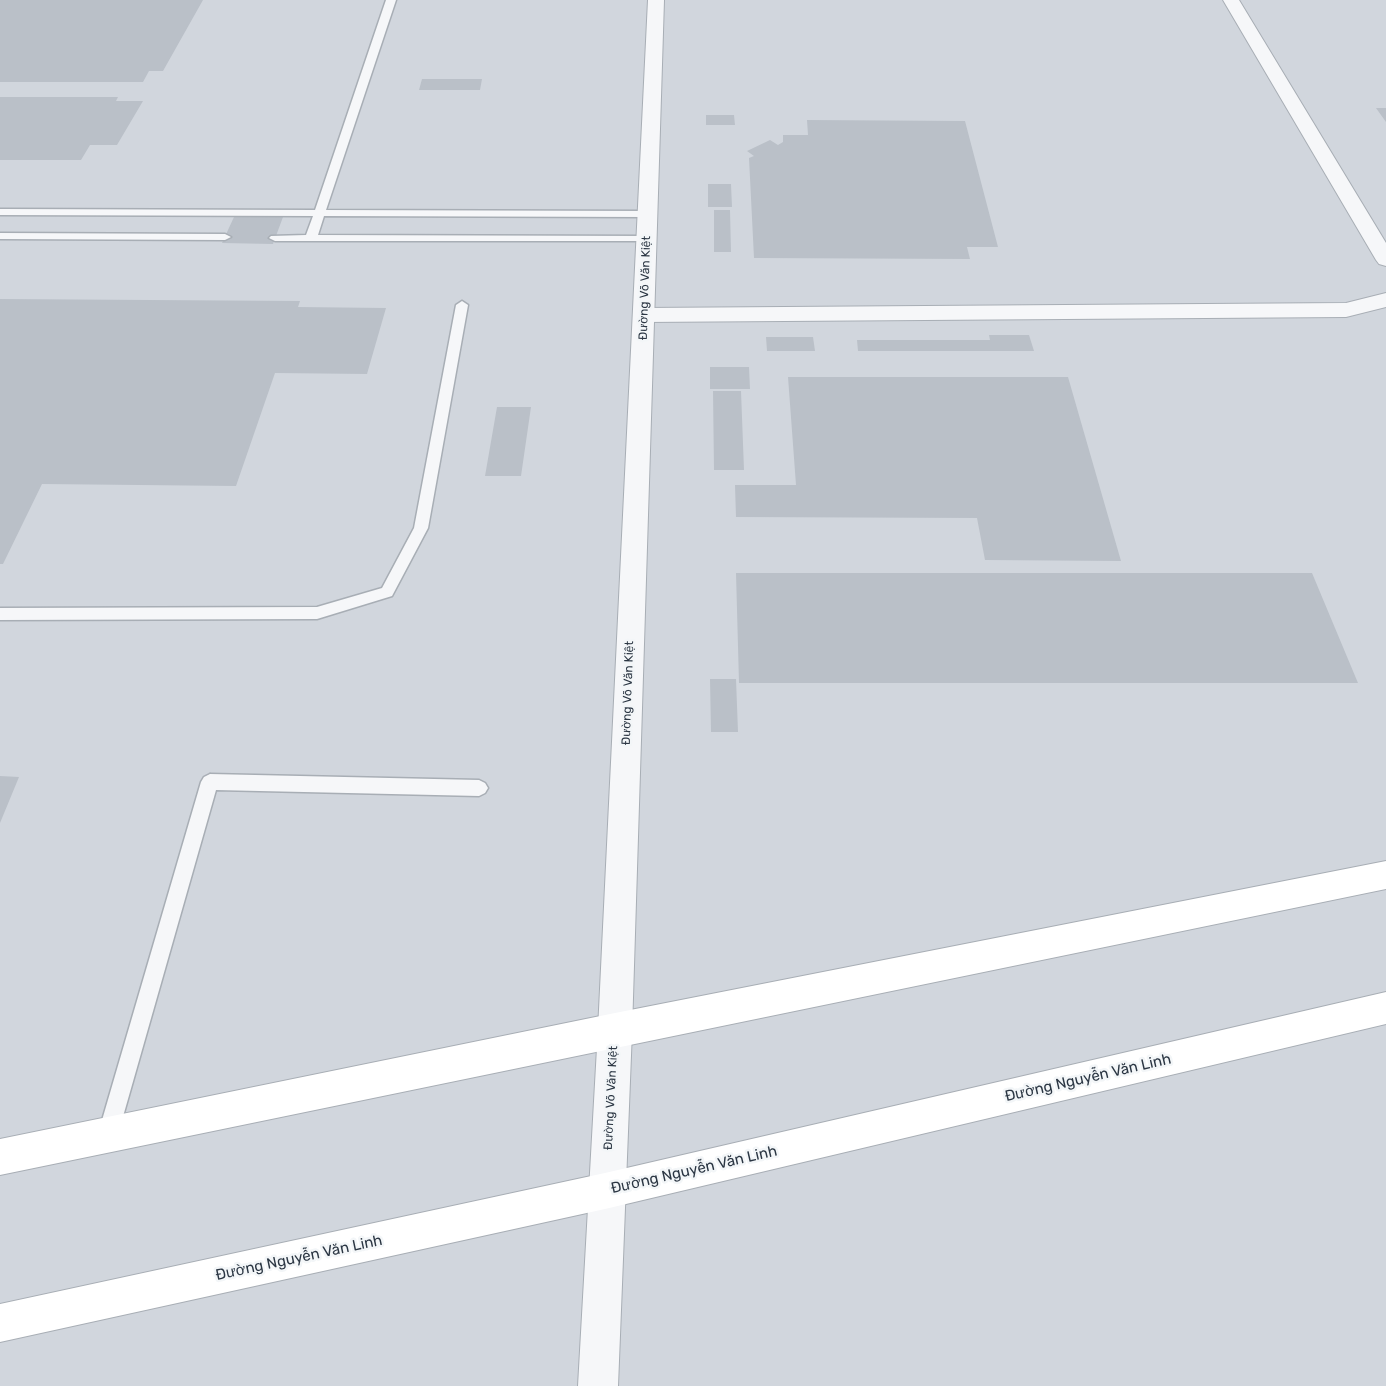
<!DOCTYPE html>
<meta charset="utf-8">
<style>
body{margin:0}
canvas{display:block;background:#e3e7eb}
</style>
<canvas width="1386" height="1386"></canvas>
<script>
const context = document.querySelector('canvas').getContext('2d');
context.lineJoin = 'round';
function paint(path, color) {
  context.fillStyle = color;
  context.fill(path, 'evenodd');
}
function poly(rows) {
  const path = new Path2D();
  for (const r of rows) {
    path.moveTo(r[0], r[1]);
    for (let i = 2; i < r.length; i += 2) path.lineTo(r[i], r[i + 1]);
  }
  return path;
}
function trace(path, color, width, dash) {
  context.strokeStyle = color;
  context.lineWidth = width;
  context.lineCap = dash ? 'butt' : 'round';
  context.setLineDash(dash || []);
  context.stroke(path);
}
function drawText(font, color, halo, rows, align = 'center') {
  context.font = font + ' Rubik,sans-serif';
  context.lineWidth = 5;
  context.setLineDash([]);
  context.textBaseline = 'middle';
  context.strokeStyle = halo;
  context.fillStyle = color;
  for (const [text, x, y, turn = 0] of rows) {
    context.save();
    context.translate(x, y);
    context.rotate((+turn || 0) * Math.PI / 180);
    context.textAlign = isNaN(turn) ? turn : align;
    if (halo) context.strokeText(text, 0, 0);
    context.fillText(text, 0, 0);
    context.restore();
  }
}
const built = poly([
 [0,0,1386,0,1386,1386,0,1386]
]);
const building = poly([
 [0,0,203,0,163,71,149,71,143,82,0,82],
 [422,79,482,79,480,90,419,90],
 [0,97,118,97,116,101,143,101,117,145,90,145,81,160,0,160],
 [1376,108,1386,108,1386,122],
 [706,115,734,115,735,125,706,125],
 [807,120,965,121,998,247,967,247,970,259,754,258,749,158,754,156,747,151,770,140,778,145,783,142,783,135,808,135],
 [708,184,731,184,732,207,708,207],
 [714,210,730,210,731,252,714,252],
 [234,217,283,217,273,244,222,243],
 [0,299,300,301,298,307,386,308,367,374,275,373,236,486,42,484,3,564,0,564],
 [989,335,1029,335,1034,351,858,351,857,340,990,340],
 [766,337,813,337,815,351,767,351],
 [710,367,749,367,750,389,710,389],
 [788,377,1068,377,1121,561,985,560,977,518,736,517,735,485,796,485],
 [713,391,741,391,744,470,714,470],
 [497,407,531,407,521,476,485,476],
 [736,573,1312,573,1358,683,739,683],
 [710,679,736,679,738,732,711,732],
 [0,776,19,777,0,823]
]);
const service = poly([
 [386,0,396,0,326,210,646,211,652,214,646,217,324,216,318,235,647,236,651,237,651,241,275,241,269,238,271,236,306,235,313,216,0,215,0,209,315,210,386,0],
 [0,233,225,234,231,237,225,240,0,239,0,233],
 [462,301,468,305,428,528,392,596,317,619,0,620,0,608,317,607,382,588,414,528,456,305,462,301],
 [210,774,479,780,485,783,488,788,485,793,479,796,216,790,118,1134,115,1141,108,1144,101,1141,98,1134,201,782,204,777,210,774]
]);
const minor = poly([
 [1223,0,1239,0,1386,243,1386,266,1379,264,1376,260,1223,0],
 [1386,293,1386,307,1346,317,644,322,637,320,634,315,637,310,644,308,1346,303,1386,293]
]);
const tertiary = poly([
 [648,0,664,0,632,1030,618,1386,578,1386,598,1030,648,0]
]);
const secondary = poly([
 [1386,861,1386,889,0,1175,0,1139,615,1013,1386,861],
 [1386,992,1386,1024,605,1209,0,1342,0,1304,605,1173,1386,992]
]);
const streetNames = [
 ["Đường Võ Văn Kiệt",645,288,-88],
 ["Đường Võ Văn Kiệt",628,693,-88],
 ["Đường Võ Văn Kiệt",611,1098,-87]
];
const nearStreetnames = [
 ["Đường Nguyễn Văn Linh",1088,1078,-13],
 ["Đường Nguyễn Văn Linh",694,1170,-13],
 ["Đường Nguyễn Văn Linh",299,1258,-12]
];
paint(built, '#d1d6dd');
paint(building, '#bac0c8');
trace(service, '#a8aeb5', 3);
trace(minor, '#a8aeb5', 2);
trace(tertiary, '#a8aeb5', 2);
trace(secondary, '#a8aeb5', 2);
paint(service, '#f6f7f9');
paint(minor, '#f6f7f9');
paint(tertiary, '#f6f7f9');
paint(secondary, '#fff');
drawText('12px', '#2b3643', '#f3f6f8', streetNames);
drawText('15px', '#2b3643', '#f3f6f8', nearStreetnames);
</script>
